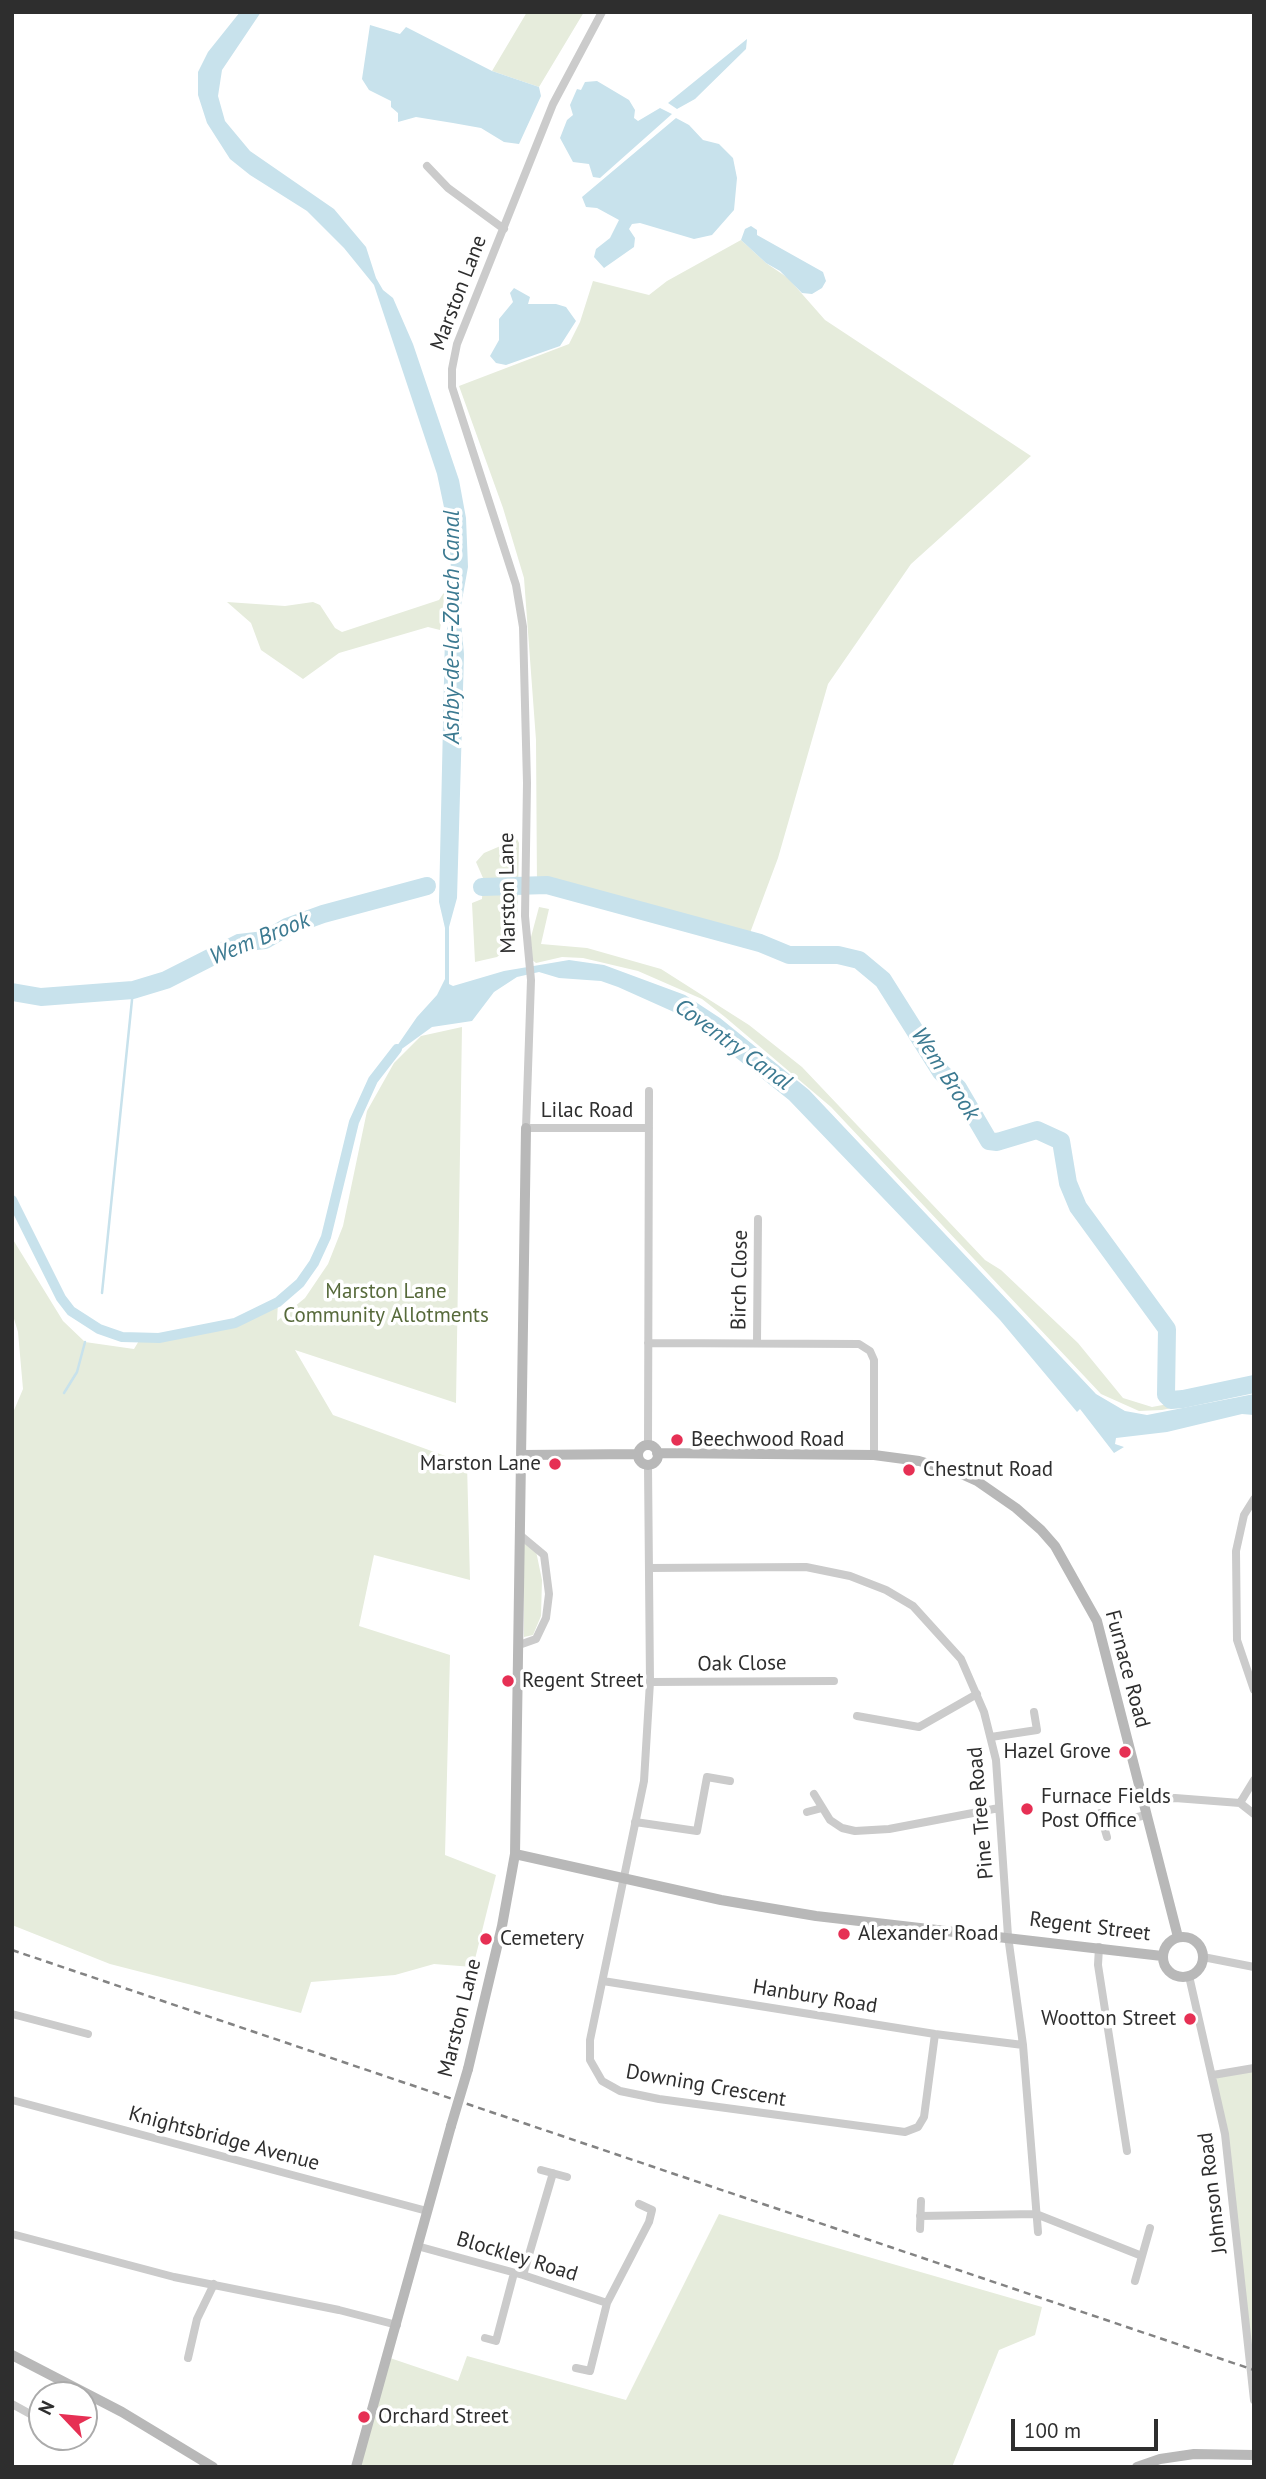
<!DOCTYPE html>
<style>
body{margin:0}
#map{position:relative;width:1266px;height:2479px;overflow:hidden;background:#fff;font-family:"PT Sans",sans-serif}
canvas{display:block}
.frame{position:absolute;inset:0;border:14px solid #2e2e2e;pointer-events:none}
.north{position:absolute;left:28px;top:2381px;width:70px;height:70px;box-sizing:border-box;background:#fff;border:2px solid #ababab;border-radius:50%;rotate:296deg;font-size:19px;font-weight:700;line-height:28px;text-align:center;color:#2e2e2e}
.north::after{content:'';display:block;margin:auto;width:24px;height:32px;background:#e63054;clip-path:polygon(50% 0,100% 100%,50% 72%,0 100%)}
.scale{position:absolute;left:1011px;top:2419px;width:147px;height:32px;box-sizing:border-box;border:4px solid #2e2e2e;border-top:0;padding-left:9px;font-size:21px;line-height:24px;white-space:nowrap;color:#2e2e2e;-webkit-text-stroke:5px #fff;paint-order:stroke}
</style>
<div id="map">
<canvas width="1266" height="2479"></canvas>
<div class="frame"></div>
<div class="north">N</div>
<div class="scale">100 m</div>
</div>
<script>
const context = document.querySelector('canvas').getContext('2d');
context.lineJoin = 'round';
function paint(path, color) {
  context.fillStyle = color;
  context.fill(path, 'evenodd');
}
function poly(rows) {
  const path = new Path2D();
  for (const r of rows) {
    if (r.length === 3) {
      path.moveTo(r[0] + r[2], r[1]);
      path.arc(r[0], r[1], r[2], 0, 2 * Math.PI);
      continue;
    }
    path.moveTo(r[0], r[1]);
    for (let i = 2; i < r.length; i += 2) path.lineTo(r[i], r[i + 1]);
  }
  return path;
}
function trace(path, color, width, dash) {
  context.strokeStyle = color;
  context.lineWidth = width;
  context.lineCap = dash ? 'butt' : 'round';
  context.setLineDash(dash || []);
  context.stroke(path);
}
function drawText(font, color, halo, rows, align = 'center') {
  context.font = font + ' "PT Sans",sans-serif';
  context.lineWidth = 7;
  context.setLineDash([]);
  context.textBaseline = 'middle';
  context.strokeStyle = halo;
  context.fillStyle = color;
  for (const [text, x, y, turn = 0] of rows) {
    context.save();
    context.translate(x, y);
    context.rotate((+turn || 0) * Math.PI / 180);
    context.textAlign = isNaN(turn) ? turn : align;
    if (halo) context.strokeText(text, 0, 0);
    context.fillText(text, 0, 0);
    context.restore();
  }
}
const green = poly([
 [527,12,584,12,539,87,492,71],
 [741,240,766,263,788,278,825,320,1031,456,911,564,828,684,778,858,747,941,571,890,547,885,537,887,536,740,524,578,503,508,459,386,569,344,580,322,593,281,649,295,667,281],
 [445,591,440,630,428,627,339,653,303,679,261,650,251,623,227,602,285,606,313,602,320,605,335,628,342,632,439,600],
 [517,839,519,843,517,941,497,957,475,962,472,903,482,899,483,878,476,862,484,853],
 [539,907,549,909,541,944,587,948,661,969,749,1025,802,1067,985,1260,1001,1270,1078,1343,1123,1398,1152,1407,1254,1388,1254,1391,1162,1410,1139,1411,1101,1394,831,1107,725,1017,702,999,638,971,583,958,562,957,536,963,531,959,531,937],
 [462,1027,456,1403,295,1350,333,1415,467,1464,470,1580,374,1555,359,1626,450,1655,445,1855,496,1875,473,1967,434,1964,395,1975,311,1982,301,2013,110,1964,12,1925,12,1415,23,1389,18,1332,12,1312,12,1238,63,1321,85,1342,134,1349,140,1339,235,1323,278,1302,277,1321,305,1298,328,1264,343,1226,367,1111,394,1063,421,1036],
 [524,1543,536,1551,542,1580,541,1616,533,1635,524,1637],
 [1254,2070,1254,2358,1251,2357,1216,2077],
 [719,2214,1042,2307,1035,2335,999,2350,952,2467,359,2467,390,2358,458,2381,467,2356,626,2400]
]);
const water = poly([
 [240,12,261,12,222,70,218,96,225,121,250,151,334,209,366,247,376,278,383,290,393,298,413,344,459,480,466,518,468,567,460,611,464,654,457,898,449,927,449,984,453,986,504,971,569,960,604,965,685,995,720,1018,809,1090,1096,1394,1125,1411,1147,1415,1254,1394,1254,1415,1242,1414,1167,1432,1116,1438,1115,1444,1124,1447,1114,1453,1080,1409,1077,1412,1000,1320,789,1100,685,1017,618,987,601,981,559,978,539,972,517,977,494,992,472,1021,432,1027,388,1059,417,1017,437,995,445,979,445,928,439,902,445,635,453,611,449,531,437,474,374,285,344,248,307,211,250,175,230,159,207,123,198,95,198,72,208,52],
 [370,25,400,34,406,27,492,71,539,87,541,96,519,144,504,142,481,128,453,123,416,117,398,122,398,113,391,107,391,101,369,90,362,79],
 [747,39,746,49,695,99,677,109,668,103],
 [597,81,629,100,635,110,634,118,638,121,660,108,672,114,600,178,593,177,589,164,573,162,560,138,567,120,573,115,570,105,577,89,581,90,585,82],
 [676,118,689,125,703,140,719,144,733,158,737,178,734,210,712,235,694,239,640,223,632,224,629,229,635,238,634,247,604,268,594,257,596,249,610,238,619,220,597,208,586,207,582,197],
 [751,226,757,230,757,235,823,272,826,281,822,288,812,294,802,293,780,271,766,263,741,240,745,229],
 [514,288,530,297,528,304,556,304,566,307,576,321,560,346,506,365,496,363,490,356,499,340,499,319,513,302,510,293]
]);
const stream = poly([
 [102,1293,133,990],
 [64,1393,77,1372,85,1342]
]);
const canal = poly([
 [12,1200,61,1298,71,1311,99,1329,122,1337,159,1338,235,1323,278,1302,300,1283,314,1263,326,1237,354,1122,373,1080,397,1049]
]);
const river = poly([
 [482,887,547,885,760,943,789,955,838,955,859,960,883,980,941,1072,958,1088,989,1141,997,1142,1037,1130,1061,1141,1068,1183,1078,1207,1167,1329,1166,1395,1171,1400,1183,1399,1254,1384],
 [12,992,41,997,133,990,166,980,239,943,265,940,287,927,323,914,427,886]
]);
const street = poly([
 [602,12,553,104,457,344,452,369,452,387,516,585,523,627,527,783,525,916,531,980,526,1128,649,1128],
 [427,166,448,188,504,229],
 [757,1342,758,1219],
 [648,1343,859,1344,870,1351,874,1360,874,1455],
 [648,1445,649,1091],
 [648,1466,650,1682,644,1781,590,2040,590,2060,602,2081,620,2091,659,2099,905,2132,918,2127,924,2117,935,2034],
 [1254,1499,1244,1515,1236,1551,1237,1640,1254,1690],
 [649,1568,806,1567,850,1576,886,1590,913,1606,961,1659,984,1712,996,1760,1008,1936,1023,2045,1038,2232],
 [519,1645,536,1639,546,1618,549,1594,544,1555,520,1535],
 [650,1682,834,1681],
 [857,1716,919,1727,977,1694],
 [991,1737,1037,1730,1034,1712],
 [814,1794,830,1820,842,1828,855,1831,889,1829,999,1808],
 [1142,1800,1175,1798,1240,1803,1254,1814],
 [1240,1803,1254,1780],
 [807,1812,822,1808],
 [1100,1813,1107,1837],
 [635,1822,697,1831,707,1777,730,1781],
 [1104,1825,1146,1815],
 [1099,1947,1098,1965,1127,2151],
 [1203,1957,1254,1967],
 [1189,1976,1225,2134,1254,2400],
 [603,1981,935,2034,1023,2045],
 [12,2014,88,2034],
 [1213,2075,1254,2068],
 [12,2100,427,2211],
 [541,2170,567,2177],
 [920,2216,1036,2214,1142,2256],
 [920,2229,921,2201],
 [12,2234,174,2277,339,2310,397,2325],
 [417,2246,523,2275,607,2303],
 [523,2275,553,2173],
 [1135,2281,1150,2228],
 [485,2338,496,2341,514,2273],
 [188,2358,197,2319,214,2284],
 [576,2368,590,2371,607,2303,649,2222,652,2210,639,2204],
 [12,2404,32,2415]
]);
const secondary = poly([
 [648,1455,10],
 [657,1453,874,1455,919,1461,957,1472,977,1481,1016,1508,1041,1530,1055,1546,1097,1621,1178,1937],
 [523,1455,638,1454],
 [515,1854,721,1900,816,1916,1162,1956],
 [1183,1957,20],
 [468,2069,502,1926,515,1854,526,1128],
 [12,2355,122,2412,213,2467],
 [356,2467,451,2126],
 [1137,2467,1160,2459,1194,2454,1254,2455]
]);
const rail = poly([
 [12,1950,1254,2370]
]);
const secondaryBridge = poly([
 [451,2126,468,2069]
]);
const markers = [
 [677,1440,7,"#e63054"],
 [555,1464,7,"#e63054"],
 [909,1470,7,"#e63054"],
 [508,1681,7,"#e63054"],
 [1125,1752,7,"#e63054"],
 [1027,1809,7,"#e63054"],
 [844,1934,7,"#e63054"],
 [486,1939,7,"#e63054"],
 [1190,2019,7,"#e63054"],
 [364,2417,7,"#e63054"]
];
const streetNames = [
 ["Marston Lane",459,293,-69],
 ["Marston Lane",508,893,-91],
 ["Lilac Road",587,1111],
 ["Birch Close",740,1280,-89],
 ["Oak Close",742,1664,-1],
 ["Furnace Road",1127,1669,75],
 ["Pine Tree Road",981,1813,-95],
 ["Regent Street",1090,1927,7],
 ["Hanbury Road",815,1997,9],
 ["Marston Lane",460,2018,-76],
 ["Downing Crescent",706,2086,10],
 ["Knightsbridge Avenue",224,2139,15],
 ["Johnson Road",1213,2193,-97],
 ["Blockley Road",517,2257,17]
];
const parkNames = [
 ["Marston Lane",386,1292],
 ["Community Allotments",386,1316]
];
const poiNames = [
 ["Beechwood Road",691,1440],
 ["Marston Lane",541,1464,"right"],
 ["Chestnut Road",923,1470],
 ["Regent Street",522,1681],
 ["Hazel Grove",1111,1752,"right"],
 ["Furnace Fields",1041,1797],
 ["Post Office",1041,1821],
 ["Alexander Road",858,1934],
 ["Cemetery",500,1939],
 ["Wootton Street",1176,2019,"right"],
 ["Orchard Street",378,2417]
];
const waterNames = [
 ["Ashby-de-la-Zouch Canal",452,627,-90],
 ["Wem Brook",260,939,-22],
 ["Coventry Canal",733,1045,36],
 ["Wem Brook",945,1074,57]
];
paint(green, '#e6ecdc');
paint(water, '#c8e2ec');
trace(stream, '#c8e2ec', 2.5);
trace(canal, '#c8e2ec', 10);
trace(river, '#c8e2ec', 18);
trace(street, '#cbcbcb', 8);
trace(secondary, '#b8b8b8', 10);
trace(rail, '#838383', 2.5, [7, 5]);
trace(secondaryBridge, '#b8b8b8', 10);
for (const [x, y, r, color] of markers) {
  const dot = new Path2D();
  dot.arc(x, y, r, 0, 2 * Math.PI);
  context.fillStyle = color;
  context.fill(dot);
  trace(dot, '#fff', 2.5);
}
drawText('21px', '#2e2e2e', '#fff', streetNames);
drawText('21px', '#576a3b', '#fff', parkNames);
drawText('21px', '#2e2e2e', '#fff', poiNames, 'left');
drawText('italic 23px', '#3c7a91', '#fff', waterNames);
</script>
